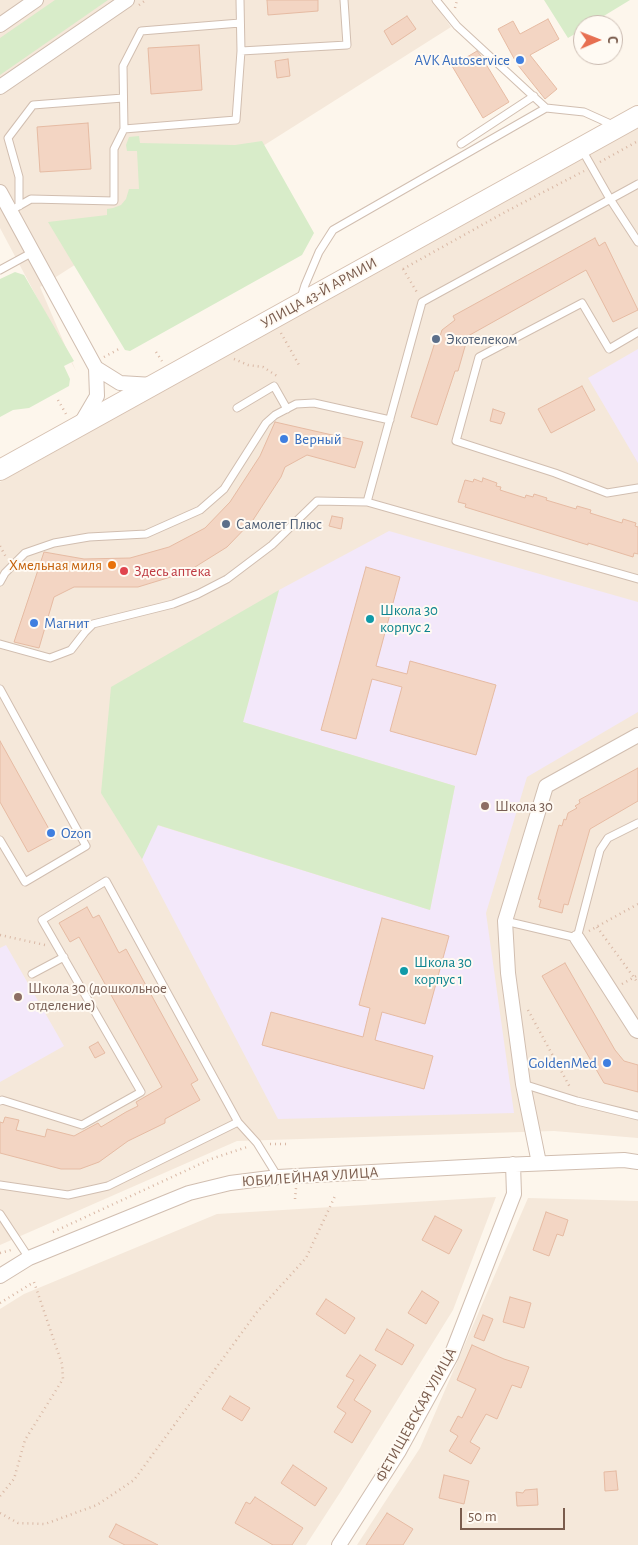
<!DOCTYPE html>
<meta charset="utf-8">
<style>
body{margin:0}
#map{position:relative;width:638px;height:1545px;overflow:hidden;background:#fdf6ec;font-family:"Alegreya Sans",sans-serif}
canvas{display:block}
.north{position:absolute;left:573px;top:15px;width:50px;height:50px;box-sizing:border-box;background:#fffaf3;border:1px solid #cabbb1;border-radius:50%;rotate:89deg;font-size:14px;font-weight:700;line-height:20px;text-align:center;color:#7a5c4d}
.north::after{content:'';display:block;margin:auto;width:18px;height:22px;background:#e76f51;clip-path:polygon(50% 0,100% 100%,50% 72%,0 100%)}
.scale{position:absolute;left:460px;top:1508px;width:105px;height:22px;box-sizing:border-box;border:2px solid #7a5c4d;border-top:0;padding-left:6px;font-size:15px;line-height:18px;white-space:nowrap;color:#7a5c4d;-webkit-text-stroke:4px #fffaf3;paint-order:stroke}
</style>
<div id="map">
<canvas width="638" height="1545"></canvas>
<div class="north">С</div>
<div class="scale">50 m</div>
</div>
<script>
const context = document.querySelector('canvas').getContext('2d');
context.lineJoin = 'round';
function paint(path, color) {
  context.fillStyle = color;
  context.fill(path, 'evenodd');
}
function poly(rows) {
  const path = new Path2D();
  for (const r of rows) {
    path.moveTo(r[0], r[1]);
    for (let i = 2; i < r.length; i += 2) path.lineTo(r[i], r[i + 1]);
  }
  return path;
}
function trace(path, color, width, dash) {
  context.strokeStyle = color;
  context.lineWidth = width;
  context.lineCap = dash ? 'butt' : 'round';
  context.setLineDash(dash || []);
  context.stroke(path);
}
function drawText(font, color, halo, rows, align = 'center') {
  context.font = font + ' "Alegreya Sans",sans-serif';
  context.lineWidth = 4;
  context.setLineDash([]);
  context.textBaseline = 'middle';
  context.strokeStyle = halo;
  context.fillStyle = color;
  for (const [text, x, y, turn = 0] of rows) {
    context.save();
    context.translate(x, y);
    context.rotate((+turn || 0) * Math.PI / 180);
    context.textAlign = isNaN(turn) ? turn : align;
    if (halo) context.strokeText(text, 0, 0);
    context.fillText(text, 0, 0);
    context.restore();
  }
}
const residential = poly([
 [0,0,432,0,451,27,40,287,76,371,0,228],
 [638,127,638,1138,554,1131,237,1141,0,1245,0,482],
 [496,1197,453,1310,341,1491,306,1545,0,1545,0,1309,24,1294,217,1214],
 [528,1198,638,1201,638,1545,357,1545,420,1448]
]);
const education = poly([
 [638,349,638,463,588,378],
 [389,531,638,602,638,712,527,777,486,913,514,1113,278,1119,142,859,157,825,430,910,455,786,243,722,279,590],
 [6,945,64,1046,0,1082,0,948]
]);
const green = poly([
 [55,0,108,0,0,75,0,38],
 [544,0,630,0,589,25,583,25,583,29,568,38],
 [139,136,140,143,235,145,262,141,314,233,302,255,130,351,125,350,48,222,107,215,107,209,113,208,121,205,126,199,129,189,139,189,137,151,127,151,126,145,129,137],
 [15,272,24,275,74,361,64,366,70,379,69,386,29,408,13,410,0,417,0,279],
 [279,590,243,722,455,786,430,910,158,825,142,859,101,793,111,687]
]);
const building = poly([
 [267,0,318,0,318,11,268,15,267,0],
 [407,16,416,29,392,45,384,31,407,16],
 [548,19,559,39,530,55,557,89,545,99,517,64,498,29,513,21,520,34,548,19],
 [199,45,202,90,151,94,148,48,199,45],
 [477,51,481,56,509,102,483,118,452,66,477,51],
 [288,59,290,76,277,78,275,61,288,59],
 [88,123,91,169,40,172,37,127,88,123],
 [595,238,599,246,605,242,638,310,613,322,586,270,468,336,458,371,455,371,437,425,411,417,437,336,440,336,442,330,455,320,453,316,595,238],
 [582,386,595,410,551,433,538,409,582,386],
 [493,409,505,413,501,424,490,421,493,409],
 [275,422,363,442,355,468,307,455,285,467,281,477,253,520,227,547,187,572,138,587,74,587,54,597,39,648,14,642,44,552,84,559,130,558,169,547,205,528,230,502,260,456,275,422],
 [483,478,497,483,496,486,501,487,500,490,525,498,526,495,533,497,534,494,547,498,546,500,576,509,577,506,591,510,590,513,622,523,623,519,636,523,635,526,638,527,638,554,634,553,633,557,588,543,588,545,465,507,466,504,458,502,465,480,473,482,474,479,482,482,483,478],
 [332,516,343,518,341,529,329,526,332,516],
 [366,567,400,577,376,666,407,674,410,661,496,685,476,755,390,731,402,687,372,679,356,739,321,730,366,567],
 [0,741,54,838,28,852,0,802,0,741],
 [638,768,638,801,590,829,568,905,564,904,562,913,539,907,541,900,538,899,559,825,562,826,564,819,566,820,568,813,577,808,575,806,580,803,579,800,638,768],
 [87,907,93,918,99,915,119,953,126,949,198,1080,191,1084,200,1100,165,1119,165,1123,128,1141,99,1162,80,1169,61,1169,0,1153,0,1122,3,1123,5,1117,19,1120,16,1130,45,1137,47,1129,74,1136,98,1123,101,1127,126,1112,138,1106,136,1102,162,1087,79,937,70,942,59,923,87,907],
 [382,918,449,936,425,1024,382,1012,375,1040,433,1056,424,1089,262,1045,271,1012,363,1037,370,1008,359,1005,382,918],
 [565,963,615,1050,624,1061,638,1065,638,1092,604,1083,542,976,565,963],
 [98,1042,105,1053,95,1058,89,1047,98,1042],
 [546,1212,568,1220,563,1236,557,1234,549,1256,533,1250,546,1212],
 [435,1216,462,1230,449,1254,422,1240,435,1216],
 [422,1291,439,1302,426,1324,408,1313,422,1291],
 [510,1297,531,1303,524,1328,503,1322,510,1297],
 [326,1299,355,1318,345,1334,316,1314,326,1299],
 [483,1315,493,1319,484,1341,474,1337,483,1315],
 [387,1329,414,1345,402,1365,375,1350,387,1329],
 [472,1345,504,1359,529,1367,521,1388,512,1385,497,1419,486,1414,470,1442,480,1448,471,1464,449,1451,458,1436,450,1431,458,1416,462,1418,476,1389,457,1380,472,1345],
 [360,1355,376,1365,354,1400,371,1411,352,1443,334,1432,346,1413,337,1407,354,1380,346,1376,360,1355],
 [230,1396,250,1408,242,1421,222,1409,230,1396],
 [293,1465,327,1488,315,1506,281,1483,293,1465],
 [616,1471,618,1490,605,1491,604,1472,616,1471],
 [444,1475,469,1481,464,1504,439,1498,444,1475],
 [537,1489,538,1505,517,1506,516,1492,523,1493,525,1490,537,1489],
 [255,1497,303,1528,292,1545,273,1545,235,1523,246,1502,250,1504,255,1497],
 [387,1513,413,1529,403,1545,366,1545,387,1513],
 [116,1524,158,1545,125,1545,109,1537,116,1524]
]);
const path = poly([
 [139,5,146,0],
 [455,8,457,0],
 [600,162,638,141],
 [403,269,507,211,584,171],
 [403,269,418,294],
 [281,333,299,365],
 [156,352,162,361],
 [104,357,119,349],
 [234,359,248,365,263,367,277,376],
 [58,400,66,414],
 [0,546,7,559],
 [597,927,638,983],
 [589,931,638,904],
 [0,935,45,945],
 [622,984,638,975],
 [528,1010,571,1089],
 [270,1144,286,1144],
 [295,1199,296,1188],
 [53,1232,211,1159,247,1147],
 [0,1253,11,1250],
 [0,1303,34,1282,62,1364,63,1379,25,1440,14,1479,0,1496],
 [0,1513,18,1523,45,1524,97,1505,134,1480,257,1312,306,1258,336,1194]
]);
const service = poly([
 [240,0,241,51,347,45,344,0],
 [436,0,457,26,546,108],
 [240,23,141,31,123,66,124,129,236,120,241,51],
 [461,144,534,96],
 [585,155,610,199,638,242],
 [638,184,422,302,367,502,638,579],
 [19,206,19,177,8,138,33,105,123,98],
 [17,207,31,199,114,201,114,149,124,129],
 [0,270,33,252],
 [301,298,305,285,319,252,333,230,546,108,584,112,615,126],
 [638,332,609,349,582,303,479,357,456,441,555,473,607,493,638,488],
 [237,408,274,386,287,409],
 [0,582,5,573,25,553,54,543,89,537,146,534,200,510,224,489,266,423,275,415,296,404,314,403,390,420],
 [0,644,50,658,71,650,85,632,93,624,173,604,198,594,227,579,272,545,317,501,367,502],
 [0,689,86,846,25,882,0,840],
 [505,921,577,938,600,850,608,838,638,823],
 [32,974,64,957],
 [523,1084,577,1101,638,1116],
 [0,1101,2,1100,82,1125,141,1092,42,920,106,881,238,1122,257,1143,278,1177],
 [0,1185,68,1195,108,1186,238,1122],
 [0,1214,29,1258]
]);
const minor = poly([
 [0,25,36,0],
 [0,87,127,0],
 [0,192,96,368,97,396,80,425],
 [96,368,120,383,153,385],
 [577,938,636,1030,638,1031],
 [539,1163,523,1084,508,973,505,921,546,786,638,735],
 [0,1276,29,1258,189,1193,230,1183,278,1177,503,1165,624,1160,638,1162],
 [339,1545,399,1451,451,1356,514,1194,513,1164]
]);
const secondary = poly([
 [0,470,638,116]
]);
const markers = [
 [520,60,5,"#3f7fe0"],
 [436,339,5,"#5c6f8a"],
 [284,439,5,"#3f7fe0"],
 [226,524,5,"#5c6f8a"],
 [112,565,5,"#e8710a"],
 [124,571,5,"#e0444e"],
 [370,619,5,"#0f9aa8"],
 [34,623,5,"#3f7fe0"],
 [485,806,5,"#8d6e63"],
 [51,833,5,"#3f7fe0"],
 [404,971,5,"#0f9aa8"],
 [18,997,5,"#8d6e63"],
 [607,1063,5,"#3f7fe0"]
];
const shopNames = [
 ["AVK Autoservice",510,60,"right"],
 ["Верный",294,439],
 ["Магнит",44,623],
 ["Ozon",61,833],
 ["GoldenMed",597,1063,"right"]
];
const streetNames = [
 ["УЛИЦА 43-Й АРМИИ",319,293,-29],
 ["ЮБИЛЕЙНАЯ УЛИЦА",310,1177,-4],
 ["ФЕТИЩЕВСКАЯ УЛИЦА",416,1415,-61]
];
const serviceNames = [
 ["Экотелеком",446,339],
 ["Самолет Плюс",236,524]
];
const foodNames = [
 ["Хмельная миля",102,565]
];
const healthNames = [
 ["Здесь аптека",134,571]
];
const cultureNames = [
 ["Школа 30",380,610],
 ["корпус 2",380,627],
 ["Школа 30",414,962],
 ["корпус 1",414,979]
];
const educationNames = [
 ["Школа 30",495,806],
 ["Школа 30 (дошкольное",28,988],
 ["отделение)",28,1005]
];
paint(residential, '#f5e8da');
paint(education, '#f3e8fa');
paint(green, '#d8ecc9');
paint(building, '#f3d5c3');
trace(building, '#e6bba3', 1);
trace(service, '#d1beb0', 9);
trace(minor, '#d1beb0', 16);
trace(secondary, '#d6c0b0', 22);
trace(path, '#d9b8a5', 2.5, [1, 4]);
trace(service, '#fff', 7);
trace(minor, '#fff', 14);
trace(secondary, '#fff', 20);
for (const [x, y, r, color] of markers) {
  const dot = new Path2D();
  dot.arc(x, y, r, 0, 2 * Math.PI);
  context.fillStyle = color;
  context.fill(dot);
  trace(dot, '#fffaf3', 2);
}
drawText('15px', '#366cbe', '#fffaf3', shopNames, 'left');
drawText('15px', '#7a5c4d', '#fffaf3', streetNames);
drawText('15px', '#4e5e75', '#fffaf3', serviceNames, 'left');
drawText('15px', '#c56008', '#fffaf3', foodNames, 'right');
drawText('15px', '#be3a42', '#fffaf3', healthNames, 'left');
drawText('15px', '#0d838f', '#fffaf3', cultureNames, 'left');
drawText('15px', '#785e54', '#fffaf3', educationNames, 'left');
</script>
